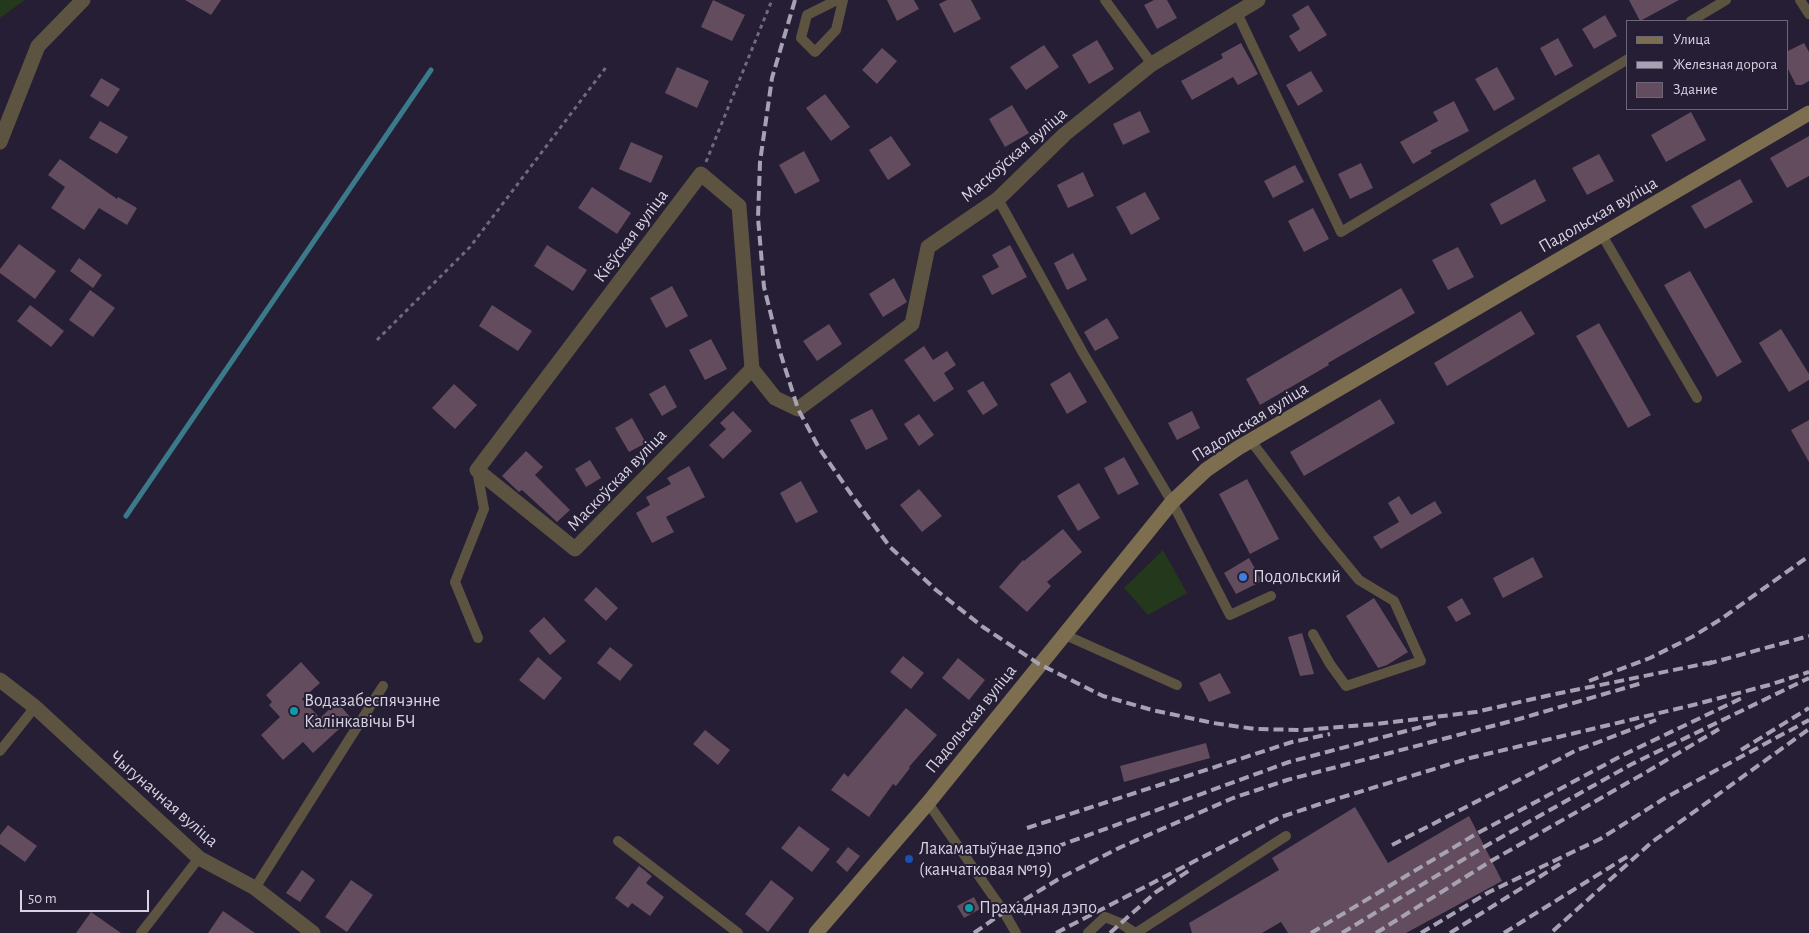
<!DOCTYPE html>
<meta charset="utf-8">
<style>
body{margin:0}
#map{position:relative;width:1809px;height:933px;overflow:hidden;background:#251e34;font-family:"Alegreya Sans",sans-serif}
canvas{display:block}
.legend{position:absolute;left:1626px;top:20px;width:162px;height:90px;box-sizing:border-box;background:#251e34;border:1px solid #6c667a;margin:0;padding:6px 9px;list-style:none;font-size:15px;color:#d7d3e2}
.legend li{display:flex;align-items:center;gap:10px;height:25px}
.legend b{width:25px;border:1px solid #6c667a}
.scale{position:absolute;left:20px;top:890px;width:129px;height:22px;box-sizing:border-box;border:2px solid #d7d3e2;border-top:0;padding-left:6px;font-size:15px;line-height:18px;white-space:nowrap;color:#d7d3e2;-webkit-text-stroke:4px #251e34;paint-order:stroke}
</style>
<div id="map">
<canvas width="1809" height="933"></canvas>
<ul class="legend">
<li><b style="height:6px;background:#7c6e4f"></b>Улица</li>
<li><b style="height:6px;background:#a7a2b3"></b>Железная дорога</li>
<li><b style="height:14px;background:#634c5e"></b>Здание</li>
</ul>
<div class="scale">50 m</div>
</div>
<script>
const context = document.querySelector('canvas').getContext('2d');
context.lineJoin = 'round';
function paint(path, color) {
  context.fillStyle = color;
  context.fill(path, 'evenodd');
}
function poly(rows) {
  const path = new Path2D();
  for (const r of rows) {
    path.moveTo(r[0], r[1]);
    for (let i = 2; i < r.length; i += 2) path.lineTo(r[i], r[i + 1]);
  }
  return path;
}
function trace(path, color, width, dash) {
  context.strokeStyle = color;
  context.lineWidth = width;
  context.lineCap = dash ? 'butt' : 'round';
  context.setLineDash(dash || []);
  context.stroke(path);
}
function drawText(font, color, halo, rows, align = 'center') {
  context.font = font + ' "Alegreya Sans",sans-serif';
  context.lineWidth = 4;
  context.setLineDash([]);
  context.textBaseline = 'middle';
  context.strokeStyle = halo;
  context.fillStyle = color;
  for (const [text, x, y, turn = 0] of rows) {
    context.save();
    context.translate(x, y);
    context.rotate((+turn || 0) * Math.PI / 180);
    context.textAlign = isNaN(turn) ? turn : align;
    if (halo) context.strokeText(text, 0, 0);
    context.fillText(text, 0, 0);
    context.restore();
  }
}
const green = poly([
 [0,0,25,0,0,18],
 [1163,550,1187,593,1148,615,1124,588]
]);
const stream = poly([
 [126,516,431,70]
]);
const building = poly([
 [185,0,221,0,211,15],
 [713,0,745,15,732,41,701,27],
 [887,0,914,0,919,9,897,21],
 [947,0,971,0,981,19,954,33,939,4],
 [1154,0,1167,0,1177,18,1157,29,1144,5],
 [1629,0,1679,0,1640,21],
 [1308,5,1327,35,1299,52,1289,36,1300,29,1292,15],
 [1605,15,1617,36,1594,49,1582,29],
 [1558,38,1573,66,1555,76,1540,48],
 [1097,40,1114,69,1089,84,1072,55],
 [1241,43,1258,74,1238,85,1233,77,1192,100,1181,81,1223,58,1221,54],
 [1804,43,1809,52,1809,81,1802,85,1796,85,1788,69,1788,51],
 [1044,45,1059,67,1026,90,1010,67],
 [882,48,897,61,877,84,862,70],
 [677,67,709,81,697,108,665,93],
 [1497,67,1515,99,1494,111,1475,79],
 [1311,71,1323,91,1298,106,1286,85],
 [101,78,120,89,108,107,90,96],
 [825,94,850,127,831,141,806,108],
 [1454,101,1469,131,1430,151,1432,153,1413,164,1400,142,1438,121,1433,112],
 [1012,105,1029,133,1005,147,989,119],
 [1140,111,1150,132,1123,145,1113,124],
 [1691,112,1706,140,1666,162,1651,135],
 [100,121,128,137,117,154,89,138],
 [891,136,911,165,888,180,869,150],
 [1809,136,1809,176,1787,188,1770,158],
 [631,142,663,156,651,183,619,169],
 [804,151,820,181,795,194,779,165],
 [1599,154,1614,181,1587,195,1572,168],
 [60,159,117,199,118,197,137,208,127,225,99,208,84,230,51,208,65,187,48,175],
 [1361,163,1373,188,1350,199,1338,174],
 [1295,165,1304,182,1273,198,1264,181],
 [1083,172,1094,196,1068,208,1057,185],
 [1535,179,1546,201,1501,225,1490,204],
 [1740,179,1753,202,1705,229,1691,206],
 [592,187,631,213,617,234,578,208],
 [1145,192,1160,219,1131,235,1116,207],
 [1313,208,1329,239,1304,252,1288,221],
 [19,244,56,271,35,299,0,273,0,269],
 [547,245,587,270,573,291,534,266],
 [1010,245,1027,277,992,295,982,276,999,267,992,255],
 [1458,247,1474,277,1448,290,1432,260],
 [1073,253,1087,280,1067,290,1054,263],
 [79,258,102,275,93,288,70,271],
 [1690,271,1742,362,1717,377,1664,285],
 [894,278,907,302,883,317,869,294],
 [672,286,688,316,666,328,650,298],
 [1401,288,1415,313,1328,363,1329,365,1260,405,1246,379],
 [90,290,115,308,93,337,69,320],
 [30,305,64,331,51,347,17,321],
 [492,305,532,331,518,351,479,326],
 [1521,311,1535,334,1447,386,1434,363],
 [1107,318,1119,338,1095,351,1084,332],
 [1599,323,1651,415,1628,428,1576,336],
 [829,324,842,344,817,361,803,341],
 [1781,329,1809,374,1809,380,1789,392,1759,343],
 [711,339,727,369,705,380,689,350],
 [924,346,933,360,947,351,956,365,944,373,954,389,934,402,904,360],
 [1070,372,1087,402,1067,414,1050,384],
 [983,381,998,405,983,415,967,391],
 [454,384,477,405,455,429,432,408],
 [665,385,677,407,662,416,649,394],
 [1380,399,1395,423,1304,476,1290,452],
 [872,409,888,439,866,450,850,420],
 [733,411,752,431,723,459,709,445,726,429,720,423],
 [1192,411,1200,428,1177,440,1168,423],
 [919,414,934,435,919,446,904,424],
 [632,418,646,443,629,452,615,428],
 [1809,420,1809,462,1791,430],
 [526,451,543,467,535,475,570,510,557,522,522,490,519,492,502,476],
 [1124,457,1139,484,1118,495,1104,468],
 [590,460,601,478,586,487,575,469],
 [689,466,705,497,666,517,674,532,652,543,636,513,650,505,646,497,671,484,667,478],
 [1247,479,1279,539,1250,554,1219,494],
 [801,481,818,512,796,523,780,493],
 [1079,483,1100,518,1078,531,1057,496],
 [919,489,942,516,922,532,900,505],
 [1399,496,1411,515,1435,501,1442,513,1381,549,1373,537,1399,522,1388,503],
 [1063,529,1082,552,1047,582,1051,586,1027,612,999,587,1023,560,1024,561],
 [1533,557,1543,577,1503,598,1493,578],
 [1249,558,1262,581,1236,594,1224,573],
 [596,587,618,608,606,621,584,600],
 [1374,598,1408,652,1387,665,1378,668,1346,616],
 [1462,598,1471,614,1456,622,1447,607],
 [544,617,566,641,550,655,529,631],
 [1302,633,1314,674,1300,676,1288,637],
 [610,647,633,665,620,681,597,663],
 [903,656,924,673,911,689,890,672],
 [538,657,562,678,544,700,519,680],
 [958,658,985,680,969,700,942,678],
 [301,662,320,683,302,699,320,718,337,702,351,718,313,753,303,742,283,760,261,735,280,717,269,705,272,702,266,695],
 [1220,673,1231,693,1209,702,1199,683],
 [906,708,937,735,909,767,910,768,896,786,893,784,869,817,831,790,844,773,848,777],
 [705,730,730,750,718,765,693,744],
 [1206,743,1210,758,1124,782,1120,766],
 [1355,807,1388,863,1469,816,1502,881,1406,933,1288,933,1281,922,1262,933,1192,933,1189,923,1279,870,1272,858],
 [8,825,37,846,25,862,0,844,0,835],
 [799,826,830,849,812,872,781,848],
 [848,847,860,856,847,872,836,862],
 [639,866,652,876,646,883,664,897,650,916,632,903,628,908,615,898],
 [302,870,315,880,300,902,286,893],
 [351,880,373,895,347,932,325,917],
 [771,880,794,898,768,932,745,914],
 [974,897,980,909,964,918,957,906],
 [223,911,255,933,208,933],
 [91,912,121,933,76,933]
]);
const path = poly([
 [706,162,772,0],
 [377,340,470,247,607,66]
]);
const lane = poly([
 [837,0,807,15,801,38,815,52,836,30,843,0],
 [1105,0,1152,64],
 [1800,0,1809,14],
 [1237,13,1341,232,1628,59],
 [1691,21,1726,0],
 [998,199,1083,353,1172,502,1230,615,1271,596],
 [1602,235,1697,398],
 [1251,441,1323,536,1359,580,1394,601,1421,661,1346,686,1330,664,1313,634],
 [477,470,484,509,455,582,478,638],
 [1063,634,1177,685],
 [0,751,35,707],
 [928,803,1004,912,1016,933],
 [618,841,738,933],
 [255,888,383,686],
 [141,933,199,858],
 [1088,933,1105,917,1120,923,1135,933],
 [1136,933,1286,836]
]);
const street = poly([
 [0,142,38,46,83,0],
 [701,174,739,206,752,369,575,549,477,470,701,174],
 [752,369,775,398,798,409,912,324,928,247,998,199,1065,134,1152,64,1258,0],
 [0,680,35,707,199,858,255,888,313,933]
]);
const secondary = poly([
 [816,933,928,803,1172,502,1206,470,1238,448,1809,113]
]);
const rail = poly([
 [795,0,772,78,760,162,758,218,764,287,781,355,798,409,819,448,851,494,890,547,936,590,983,627,1039,664,1103,696,1152,710,1213,723,1255,729,1304,730,1376,724,1476,712,1546,696,1713,662],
 [1707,664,1809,636],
 [1589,681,1650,658,1692,637,1721,619,1809,556],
 [1741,750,1809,708],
 [1027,828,1292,742,1330,734],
 [1392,845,1575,751,1656,720],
 [1042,852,1289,762,1440,722],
 [1553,931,1652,842,1809,729],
 [974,933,1004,912,1062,877,1121,847,1233,798,1287,780,1519,719,1642,683],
 [1056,933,1245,835,1281,817,1320,804,1470,758,1693,705,1769,685,1809,672],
 [1110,933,1156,892,1190,870],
 [1311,933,1476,834,1623,755,1744,697],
 [1342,933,1484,847,1632,764,1809,678],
 [1376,933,1491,861,1643,774,1719,729],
 [1421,933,1489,892,1600,839,1665,798,1809,720],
 [1450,933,1560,864],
 [1504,933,1628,856]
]);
const markers = [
 [1243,577,5,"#3f7fe0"],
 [294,711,5,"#0f9aa8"],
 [909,859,5,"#1a4fb4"],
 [969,908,5,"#0f9aa8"]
];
const streetNames = [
 ["Маскоўская вуліца",1014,155,-41],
 ["Падольская вуліца",1598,215,-30],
 ["Кіеўская вуліца",631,236,-53],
 ["Падольская вуліца",1250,422,-32],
 ["Маскоўская вуліца",617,480,-46],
 ["Падольская вуліца",971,719,-51],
 ["Чыгуначная вуліца",164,799,41]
];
const poiNames = [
 ["Подольский",1253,577],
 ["Водазабеспячэнне",304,701],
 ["Калінкавічы БЧ",304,722],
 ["Лакаматыўнае дэпо",919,849],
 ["(канчатковая №19)",919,870],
 ["Прахадная дэпо",979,908]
];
paint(green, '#24381b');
trace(stream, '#3a7a8a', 5);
paint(building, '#634c5e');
trace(path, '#706a7d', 3, [4, 4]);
trace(lane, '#5c5340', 10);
trace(street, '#5c5340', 15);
trace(secondary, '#7c6e4f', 15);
trace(rail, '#a7a2b3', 4, [10, 5]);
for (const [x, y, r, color] of markers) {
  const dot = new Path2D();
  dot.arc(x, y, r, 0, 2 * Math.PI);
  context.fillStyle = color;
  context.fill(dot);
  trace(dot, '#251e34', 2);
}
drawText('18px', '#d7d3e2', '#251e34', streetNames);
drawText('18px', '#d7d3e2', '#251e34', poiNames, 'left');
</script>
